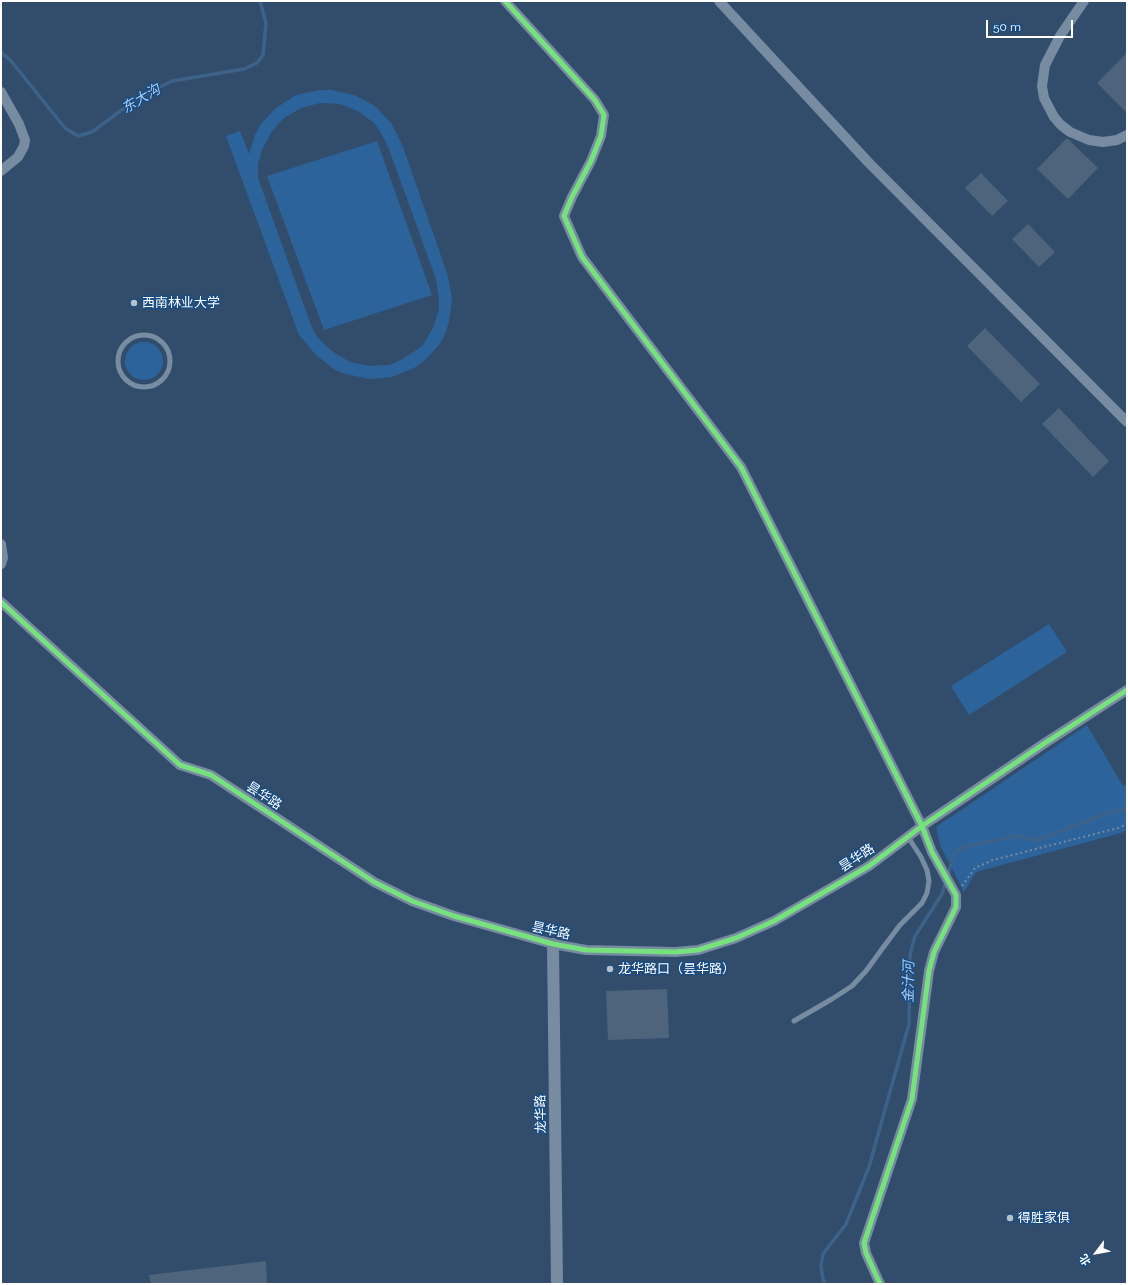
<!DOCTYPE html>
<meta charset="utf-8">
<style>
body{margin:0}
#map{position:relative;width:1128px;height:1285px;overflow:hidden;background:#314d6b;font-family:Raleway,"Noto Sans SC",sans-serif}
canvas{display:block}
.frame{position:absolute;inset:0;border:2px solid #fff;pointer-events:none}
.north{position:absolute;left:1076px;top:1233px;width:40px;height:40px;-webkit-text-stroke:3px #194c83;paint-order:stroke;rotate:238deg;font-size:11px;font-weight:700;line-height:16px;text-align:center;color:#fff}
.north::after{content:'';display:block;margin:auto;width:14px;height:18px;background:#fff;clip-path:polygon(50% 0,100% 100%,50% 72%,0 100%)}
.scale{position:absolute;left:986px;top:20px;width:87px;height:18px;box-sizing:border-box;border:2px solid #fff;border-top:0;padding-left:5px;font-size:12px;line-height:14px;white-space:nowrap;color:#fff;-webkit-text-stroke:3px #194c83;paint-order:stroke}
</style>
<div id="map">
<canvas width="1128" height="1285"></canvas>
<div class="frame"></div>
<div class="north">北</div>
<div class="scale">50 m</div>
</div>
<script>
const context = document.querySelector('canvas').getContext('2d');
context.lineJoin = 'round';
function paint(path, color) {
  context.fillStyle = color;
  context.fill(path, 'evenodd');
}
function poly(rows) {
  const path = new Path2D();
  for (const r of rows) {
    if (r.length === 3) {
      path.moveTo(r[0] + r[2], r[1]);
      path.arc(r[0], r[1], r[2], 0, 2 * Math.PI);
      continue;
    }
    path.moveTo(r[0], r[1]);
    for (let i = 2; i < r.length; i += 2) path.lineTo(r[i], r[i + 1]);
  }
  return path;
}
function trace(path, color, width, dash) {
  context.strokeStyle = color;
  context.lineWidth = width;
  context.lineCap = dash ? 'butt' : 'round';
  context.setLineDash(dash || []);
  context.stroke(path);
}
function drawText(font, color, halo, rows, align = 'center') {
  context.font = font + ' Raleway,"Noto Sans SC",sans-serif';
  context.lineWidth = 3;
  context.setLineDash([]);
  context.textBaseline = 'middle';
  context.strokeStyle = halo;
  context.fillStyle = color;
  for (const [text, x, y, turn = 0] of rows) {
    context.save();
    context.translate(x, y);
    context.rotate((+turn || 0) * Math.PI / 180);
    context.textAlign = isNaN(turn) ? turn : align;
    if (halo) context.strokeText(text, 0, 0);
    context.fillText(text, 0, 0);
    context.restore();
  }
}
const green = poly([
 [319,90,331,90,354,95,375,106,391,123,402,144,448,276,452,299,449,322,445,334,440,344,424,361,414,368,392,377,369,379,346,374,335,370,316,355,299,335,226,136,240,131,249,154,255,135,260,125,276,108,296,95],
 [320,103,340,104,358,111,374,123,380,131,389,149,436,279,439,299,439,309,433,328,423,345,415,351,399,361,389,365,370,366,350,362,333,352,317,337,311,325,258,178,258,164,262,150,271,133,277,125,284,118,301,108],
 [377,141,432,295,324,330,267,176],
 [144,361,19],
 [1049,624,1067,652,969,715,951,686],
 [1087,725,1123,786,1127,784,1127,830,1121,833,976,872,964,892,940,845,936,827]
]);
const stream = poly([
 [1,52,11,61,65,128,78,136,92,132,138,98,172,81,244,69,257,63,263,55,266,23,260,1],
 [948,875,953,857,957,851,966,846,1017,836,1037,840,1111,812,1127,809],
 [825,1284,823,1279,821,1266,823,1254,846,1224,869,1167,909,1024,910,955,915,936,942,894,946,881]
]);
const building = poly([
 [1127,53,1127,113,1097,83],
 [1067,138,1098,168,1068,199,1037,169],
 [981,173,1008,201,992,216,965,188],
 [1028,224,1055,252,1039,267,1012,239],
 [985,328,1040,384,1021,402,967,346],
 [1059,408,1109,461,1093,477,1042,424],
 [667,989,669,1038,608,1040,606,991],
 [266,1261,267,1284,151,1284,149,1275]
]);
const path = poly([
 [962,886,975,868,993,860,1118,828,1127,824]
]);
const service = poly([
 [144,361,26],
 [794,1021,832,999,852,986,866,971,882,949,900,925,922,903,927,893,929,881,927,870,921,857,908,837]
]);
const minor = poly([
 [505,1,595,100,604,115,601,136,591,161,572,197,564,216,582,257,741,467,922,826,932,852,956,895,956,907,934,952,929,971,912,1099,864,1243,866,1253,880,1284],
 [719,1,869,163,1127,422],
 [1084,1,1060,36,1045,65,1042,86,1044,98,1054,117,1061,125,1070,132,1089,140,1103,142,1117,140,1127,135],
 [1,92,19,124,25,140,24,146,18,157,1,171],
 [1,544,3,558,1,564],
 [1,602,180,765,211,775,374,882,412,901,454,916,553,944,586,950,675,952,698,950,736,938,774,921,869,866,922,826,1045,743,1127,690]
]);
const tertiary = poly([
 [553,944,557,1284]
]);
const cycleway = poly([
 [505,1,595,100,604,115,601,136,591,161,572,197,564,216,582,257,741,467,922,826,932,852,956,895,956,907,934,952,929,971,912,1099,864,1243,866,1253,880,1284],
 [1,602,180,765,211,775,374,882,412,901,454,916,553,944,586,950,675,952,698,950,736,938,774,921,869,866,922,826,1045,743,1127,690]
]);
const markers = [
 [134,303,4,"#b7c1cb"],
 [610,969,4,"#b7c1cb"],
 [1010,1218,4,"#b7c1cb"]
];
const poiNames = [
 ["西南林业大学",142,303],
 ["龙华路口（昙华路）",618,969],
 ["得胜家俱",1018,1218]
];
const streetNames = [
 ["昙华路",264,796,33],
 ["昙华路",857,858,-33],
 ["昙华路",551,931,13],
 ["龙华路",541,1114,-91]
];
const waterNames = [
 ["东大沟",141,99,-31],
 ["金汁河",909,982,-89]
];
paint(green, '#2c639b');
trace(stream, '#3d6289', 3.5);
paint(building, '#4d647c');
trace(path, '#778ba1', 2, [2, 3]);
trace(service, '#778ba1', 5);
trace(minor, '#778ba1', 10);
trace(tertiary, '#778ba1', 12);
trace(cycleway, '#77e17e', 5);
for (const [x, y, r, color] of markers) {
  const dot = new Path2D();
  dot.arc(x, y, r, 0, 2 * Math.PI);
  context.fillStyle = color;
  context.fill(dot);
  trace(dot, '#194c83', 1.5);
}
drawText('13px', '#fff', '#194c83', poiNames, 'left');
drawText('13px', '#fff', '#194c83', streetNames);
drawText('italic 14px', '#a8cef3', '#194c83', waterNames);
</script>
